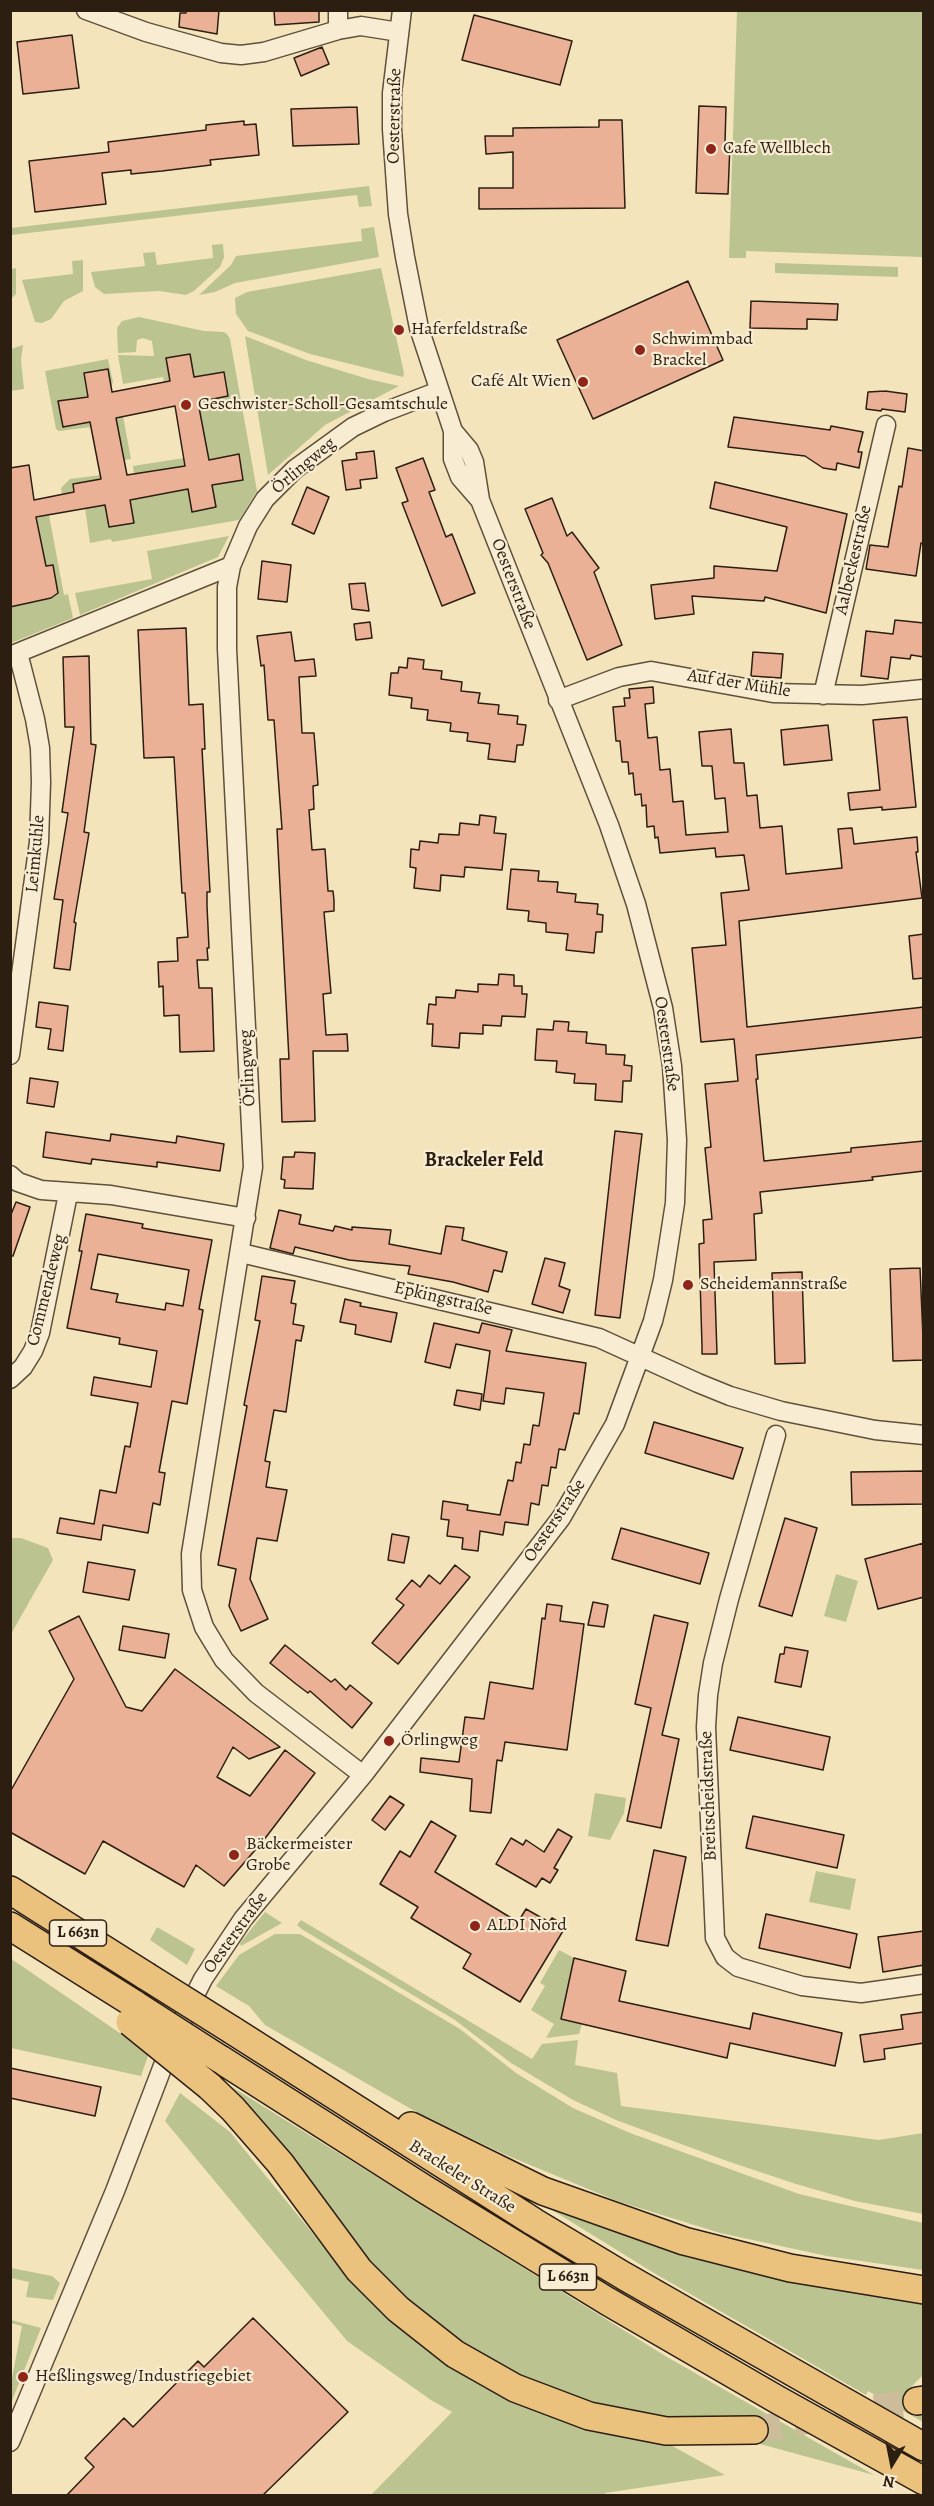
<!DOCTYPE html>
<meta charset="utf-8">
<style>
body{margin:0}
#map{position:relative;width:934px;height:2506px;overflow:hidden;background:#f4e4bb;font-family:Alegreya,serif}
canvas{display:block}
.frame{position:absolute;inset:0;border:12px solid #2c1e10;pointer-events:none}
.north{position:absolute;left:862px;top:2434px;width:60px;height:60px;-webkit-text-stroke:4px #f8edd3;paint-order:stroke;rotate:190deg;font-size:16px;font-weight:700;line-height:24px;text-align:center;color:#2c1e10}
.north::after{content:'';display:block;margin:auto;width:21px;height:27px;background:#2c1e10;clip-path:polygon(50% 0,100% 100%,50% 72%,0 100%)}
</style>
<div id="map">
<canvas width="934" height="2506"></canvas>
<div class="frame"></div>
<div class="north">N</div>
</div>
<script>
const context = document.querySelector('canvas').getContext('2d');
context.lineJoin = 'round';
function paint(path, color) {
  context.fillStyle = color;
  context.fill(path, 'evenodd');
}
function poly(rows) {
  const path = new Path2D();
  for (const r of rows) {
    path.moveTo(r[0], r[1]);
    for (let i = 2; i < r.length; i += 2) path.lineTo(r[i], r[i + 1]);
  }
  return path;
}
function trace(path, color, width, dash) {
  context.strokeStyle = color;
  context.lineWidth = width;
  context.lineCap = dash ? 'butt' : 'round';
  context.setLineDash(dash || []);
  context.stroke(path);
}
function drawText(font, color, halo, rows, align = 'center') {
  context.font = font + ' Alegreya,serif';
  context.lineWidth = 4.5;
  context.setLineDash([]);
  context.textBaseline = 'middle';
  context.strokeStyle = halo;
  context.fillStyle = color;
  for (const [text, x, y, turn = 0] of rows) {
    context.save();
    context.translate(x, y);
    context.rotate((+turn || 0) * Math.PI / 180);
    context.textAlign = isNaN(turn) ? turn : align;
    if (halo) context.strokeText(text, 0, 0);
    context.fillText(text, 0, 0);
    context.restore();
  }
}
const green = poly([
 [737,11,923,11,923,257,746,251,746,258,729,258],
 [369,186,372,206,359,207,357,195,11,235,11,228],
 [374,227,379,257,235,283,215,292,199,295,231,265,236,256,362,241,361,229],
 [223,244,224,257,220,267,194,291,186,295,159,291,104,294,95,287,91,272,145,266,143,253,155,252,157,265,213,258,212,245],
 [83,260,83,291,64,301,51,319,42,323,35,322,22,280,73,274,72,261],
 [775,263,898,267,898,277,775,273],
 [16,268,16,294,11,299,11,269],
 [381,268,404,373,403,377,310,354,248,331,236,314,235,298,247,292],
 [139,317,204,331,224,332,227,334,230,339,257,491,239,520,112,542,111,539,90,543,85,508,105,505,110,527,134,523,130,500,188,489,192,512,216,507,212,485,243,479,239,455,209,460,198,402,228,396,224,372,194,377,190,354,170,381,164,382,163,377,123,384,118,355,154,356,152,341,143,338,137,340,136,352,118,353,117,328,122,321],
 [245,336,306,360,368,379,399,386,325,425,268,475],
 [23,345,21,360,24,389,11,391,11,349],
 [108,359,113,382,111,386,108,369,84,373,88,397,58,401,63,427,90,422,91,427,59,431,56,429,45,371],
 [123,416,131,459,124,460,116,418],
 [184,458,185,466,134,474,133,466],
 [101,475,101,479,74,492,62,495,61,488,70,479],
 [49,515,64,595,68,594,73,618,11,643,11,607,51,598,58,593,53,565,46,566,37,518],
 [229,536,218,557,80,615,75,593,152,579,147,551],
 [11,1538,21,1538,48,1548,53,1560,11,1634],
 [836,1574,858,1581,846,1622,824,1616],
 [595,1793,626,1798,624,1813,610,1840,588,1836],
 [816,1871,856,1879,850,1910,809,1902],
 [265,1912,282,1923,241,1946,240,1943],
 [301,1920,532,2059,542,2044,578,2040,575,2065,617,2073,621,2106,879,2140,923,2133,923,2214,855,2201,796,2184,727,2161,616,2120,573,2100,511,2063,455,2020,303,1930,297,1925],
 [157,1927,195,1949,187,1965,150,1940],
 [275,1934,300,1934,460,2029,516,2073,573,2108,630,2133,799,2194,923,2223,923,2270,827,2256,720,2233,617,2201,506,2155,418,2113,265,2025,249,2006,216,1986,239,1955],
 [559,1950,574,1958,561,2019,582,2024,579,2034,546,2038,554,2024,531,2010,545,1986,540,1983],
 [10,1958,149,2053,141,2076,11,2048],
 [224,2082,667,2357,874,2475,760,2444,750,2422,656,2419,566,2400,467,2351,388,2286],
 [180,2093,230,2132,358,2289,419,2344,533,2407,667,2443,725,2475,605,2493,605,2495,371,2495,452,2412,431,2400,347,2341,165,2121],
 [518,2189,923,2297,923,2375,911,2387,923,2414,923,2422,868,2391,866,2395,654,2273],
 [11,2268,52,2276,60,2283,53,2300,26,2297,29,2282,11,2278],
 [11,2320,41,2328,11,2403,11,2383,22,2326,11,2323]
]);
const building = poly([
 [186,10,219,10,217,34,179,27,180,13,186,13,186,10],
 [274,10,319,10,319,22,275,25,274,10],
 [474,15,572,41,560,85,462,60,474,15],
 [72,35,79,88,23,94,17,42,72,35],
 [322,47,329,64,301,76,294,58,322,47],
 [699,106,726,107,725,143,730,144,728,194,696,193,699,106],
 [357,107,359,144,293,146,291,109,357,107],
 [599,120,622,120,625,208,479,209,479,188,513,188,513,152,486,154,485,136,513,136,513,128,599,127,599,120],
 [244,121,244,125,256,124,259,155,210,160,211,165,162,171,131,174,131,170,102,173,106,204,35,212,29,161,109,152,108,142,206,130,206,125,244,121],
 [688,281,723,360,593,419,557,340,688,281],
 [751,301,838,304,837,320,807,319,807,329,750,328,751,301],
 [190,354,194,377,224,372,228,396,198,402,209,460,239,454,243,480,212,485,216,507,192,512,188,489,130,500,134,523,109,527,105,505,36,517,46,566,53,565,58,593,51,598,10,607,10,468,29,465,34,500,74,492,73,484,101,479,90,422,63,427,58,401,88,397,84,373,108,369,112,392,170,381,166,358,190,354],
 [175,406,185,466,127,475,116,418,175,406],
 [885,391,907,394,905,412,882,409,881,411,866,409,868,392,885,391],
 [734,417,830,430,831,426,863,432,858,452,862,452,859,468,837,463,836,470,823,468,805,456,728,447,734,417],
 [908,448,924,451,924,544,921,543,916,576,866,569,870,545,888,547,899,486,902,487,908,448],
 [374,451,377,478,360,480,361,488,346,490,342,461,357,459,356,453,374,451],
 [423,458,435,490,429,492,446,537,452,534,475,593,442,606,402,503,408,501,396,468,423,458],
 [715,482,847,514,826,613,765,597,764,601,692,596,694,614,655,619,651,585,714,578,714,566,777,571,787,527,710,508,715,482],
 [307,487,329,497,314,534,292,524,307,487],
 [552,498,567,536,572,532,599,568,594,572,622,645,587,660,548,563,541,555,543,553,525,509,552,498],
 [262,561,291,565,287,602,258,599,262,561],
 [365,583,369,611,352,609,349,584,365,583],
 [895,620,924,623,924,657,911,655,910,659,891,657,888,679,861,676,866,631,893,634,895,620],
 [370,622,372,638,356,640,354,624,370,622],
 [186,628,189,705,203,704,205,749,202,749,210,892,207,892,207,906,209,948,207,948,208,960,197,960,199,988,212,988,214,1051,180,1052,179,1015,164,1016,163,986,159,987,158,962,178,961,177,938,188,937,185,893,182,893,174,757,144,758,138,630,186,628],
 [291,632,295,661,314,659,316,676,299,677,302,733,314,733,318,785,313,786,314,809,309,810,312,850,325,849,328,891,333,891,334,900,334,911,324,912,331,993,323,994,326,1035,347,1034,348,1051,313,1051,315,1121,282,1122,280,1059,289,1059,277,829,282,829,274,720,268,720,264,665,261,666,257,636,291,632],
 [753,652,783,654,781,678,751,676,753,652],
 [89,656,91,744,96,745,84,832,89,833,74,922,76,923,70,970,54,968,63,900,54,899,68,813,62,812,74,727,65,727,63,657,89,656],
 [408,658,424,660,423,669,442,671,441,679,462,682,461,691,480,693,478,703,499,705,498,714,518,716,517,724,526,725,523,745,517,745,515,762,488,759,490,744,467,741,468,733,450,731,451,723,427,720,428,710,411,708,412,698,389,695,391,673,398,673,399,667,407,668,408,658],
 [653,687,654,703,645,704,648,738,657,737,660,770,670,769,673,802,683,801,686,835,728,832,725,798,715,799,712,766,702,766,699,732,731,729,734,763,744,763,747,796,757,795,760,828,782,826,786,874,842,868,838,829,852,828,854,844,917,837,918,852,916,852,922,898,739,921,747,1027,924,1007,924,1037,756,1055,758,1079,756,1079,764,1161,851,1152,851,1148,924,1141,924,1171,872,1177,873,1180,760,1192,762,1213,754,1214,756,1260,714,1262,717,1354,702,1354,702,1346,699,1244,704,1243,703,1220,712,1219,705,1148,711,1147,705,1084,738,1081,734,1039,701,1042,692,948,726,945,721,893,749,890,744,855,716,857,715,848,660,853,658,837,655,838,654,826,647,827,646,805,642,806,641,794,635,795,633,773,629,774,628,762,622,762,620,741,616,741,613,707,625,706,624,698,630,698,629,689,653,687],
 [907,717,916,807,882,810,882,807,850,810,848,793,880,790,873,720,907,717],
 [828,725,832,760,784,765,781,730,828,725],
 [480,815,496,817,494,833,506,834,502,870,465,867,464,877,441,875,440,891,414,888,416,868,410,867,411,849,419,850,420,841,438,843,439,834,459,835,460,823,479,825,480,815],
 [511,869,539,871,538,881,558,882,557,892,576,894,575,902,598,904,597,914,603,915,602,932,596,932,594,953,566,950,568,934,546,932,546,923,528,921,529,911,507,909,511,869],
 [924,934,924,978,913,979,909,936,924,934],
 [499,974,514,975,514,986,522,986,522,994,527,994,525,1017,502,1016,501,1026,483,1025,483,1034,460,1033,459,1048,432,1046,433,1024,427,1024,429,1004,436,1005,436,997,455,998,456,990,478,992,478,984,498,985,499,974],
 [39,1002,68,1006,63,1051,48,1049,51,1029,36,1027,39,1002],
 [554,1021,569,1022,568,1031,587,1032,586,1043,606,1045,606,1054,625,1055,624,1065,632,1066,631,1081,623,1081,622,1102,595,1100,596,1084,574,1083,575,1074,556,1072,557,1061,535,1060,537,1029,553,1030,554,1021],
 [30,1078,58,1082,54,1107,27,1103,30,1078],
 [615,1131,642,1134,620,1318,595,1315,615,1131],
 [46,1132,110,1141,111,1134,176,1143,177,1136,224,1144,220,1171,157,1162,157,1167,92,1159,91,1164,43,1157,46,1132],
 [295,1152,315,1153,313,1189,284,1188,285,1180,281,1179,283,1157,294,1157,295,1152],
 [16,1202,30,1207,13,1256,10,1256,10,1217,16,1202],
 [279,1210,301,1215,299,1224,333,1231,335,1226,352,1230,352,1227,391,1230,389,1244,441,1254,446,1226,464,1228,462,1240,507,1252,502,1272,494,1270,488,1292,453,1282,408,1274,410,1266,349,1260,295,1247,293,1254,270,1248,279,1210],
 [86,1214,143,1224,142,1228,212,1240,199,1309,203,1310,187,1404,172,1401,159,1472,165,1473,160,1505,153,1503,148,1533,103,1525,101,1540,57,1533,60,1518,94,1524,100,1490,116,1493,125,1446,130,1447,138,1403,91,1395,94,1377,151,1387,157,1351,119,1344,120,1338,67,1328,82,1251,79,1251,86,1214],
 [98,1254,189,1270,183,1306,166,1303,165,1310,116,1302,118,1294,91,1289,98,1254],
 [545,1258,565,1263,559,1286,570,1290,563,1313,532,1304,545,1258],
 [920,1268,924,1360,893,1361,890,1269,920,1268],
 [802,1272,805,1363,775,1364,772,1273,802,1272],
 [262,1276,295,1281,291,1303,296,1304,293,1324,304,1326,301,1341,296,1340,286,1412,274,1410,265,1461,270,1462,266,1487,287,1490,277,1541,257,1538,250,1579,268,1619,241,1631,229,1606,236,1569,218,1565,247,1406,244,1405,260,1321,255,1320,262,1276],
 [345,1299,361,1303,360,1306,397,1313,391,1342,355,1334,356,1325,340,1322,345,1299],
 [434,1323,479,1333,482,1323,512,1330,506,1351,586,1363,579,1414,574,1413,565,1450,559,1449,556,1468,551,1467,548,1486,542,1485,539,1505,531,1503,528,1525,505,1522,503,1535,480,1531,478,1551,462,1549,463,1538,447,1536,449,1520,441,1519,443,1501,468,1505,467,1510,500,1515,508,1480,513,1481,516,1462,521,1463,524,1444,530,1445,533,1425,539,1426,544,1393,506,1388,504,1404,483,1401,490,1351,456,1344,450,1368,425,1362,434,1323],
 [457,1390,482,1394,480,1410,454,1405,457,1390],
 [654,1422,743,1448,733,1479,645,1453,654,1422],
 [924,1471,924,1504,852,1505,851,1472,924,1471],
 [785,1518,817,1528,792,1616,759,1606,785,1518],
 [621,1528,709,1553,700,1584,612,1559,621,1528],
 [392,1534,409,1537,404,1563,388,1560,392,1534],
 [924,1543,924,1597,878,1609,865,1559,924,1543],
 [88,1562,135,1570,129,1600,83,1592,88,1562],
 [455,1565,470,1577,398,1664,372,1643,404,1605,396,1599,412,1580,420,1587,429,1575,440,1584,455,1565],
 [593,1602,608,1605,604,1627,588,1625,593,1602],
 [547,1604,562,1606,560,1621,584,1624,567,1750,505,1742,502,1761,497,1760,491,1813,470,1811,472,1779,420,1772,421,1758,459,1762,465,1717,484,1719,490,1682,533,1689,542,1618,545,1619,547,1604],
 [654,1615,688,1623,662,1735,679,1739,661,1828,627,1821,651,1708,635,1704,654,1615],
 [79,1616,126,1707,142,1711,175,1669,280,1747,249,1759,233,1747,217,1777,250,1796,285,1750,315,1773,263,1841,224,1886,196,1865,184,1887,103,1841,85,1874,10,1832,10,1792,74,1679,49,1631,79,1616],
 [123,1626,169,1634,165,1658,119,1650,123,1626],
 [285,1645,331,1682,335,1679,346,1690,350,1685,372,1703,352,1728,310,1691,308,1693,296,1684,270,1663,285,1645],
 [785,1647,808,1651,801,1687,775,1682,780,1654,784,1654,785,1647],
 [738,1717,830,1737,823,1770,730,1750,738,1717],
 [390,1796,404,1805,385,1830,372,1820,390,1796],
 [753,1816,844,1835,837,1868,746,1848,753,1816],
 [431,1821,456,1836,435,1872,518,1922,526,1909,549,1922,552,1918,566,1926,520,2002,463,1968,471,1954,411,1918,418,1907,380,1884,400,1851,410,1857,431,1821],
 [558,1829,572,1837,554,1868,558,1870,550,1883,542,1878,536,1887,496,1864,511,1838,523,1845,526,1840,544,1852,558,1829],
 [654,1850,686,1857,668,1946,636,1940,654,1850],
 [766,1914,857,1934,850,1968,759,1948,766,1914],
 [924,1931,924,1965,883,1972,878,1937,924,1931],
 [574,1958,626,1971,619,2001,750,2029,753,2013,842,2033,835,2066,730,2043,727,2058,561,2019,574,1958],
 [924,2012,924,2043,884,2049,885,2059,864,2062,860,2035,903,2029,901,2015,924,2012],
 [10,2068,101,2087,95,2116,10,2098,10,2068],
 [253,2318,348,2412,262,2496,66,2496,94,2467,85,2458,124,2418,133,2427,198,2361,204,2367,253,2318]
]);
const highwayTunnel = poly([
 [754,2430,917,2401]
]);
const minor = poly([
 [86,10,146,32,221,53,241,55,264,52,338,30,361,26,399,32],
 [338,10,338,30],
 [402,10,392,93,392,129,398,214,405,257,419,328,453,431,453,459,460,477,480,500],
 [10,656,231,566],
 [823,695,886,425],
 [558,700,619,677,651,671,773,693,862,695,924,689],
 [10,1055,39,842,41,782,40,748,35,719,18,653],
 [10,1175,18,1182,41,1190,111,1195,246,1218],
 [241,1253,599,1338,698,1383,730,1396,781,1411,875,1430,924,1435],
 [10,1379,23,1367,33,1351,40,1333,68,1194],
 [776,1435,729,1599,713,1663,708,1695,706,1727,715,1938,725,1957,738,1967,802,1986,861,1993,924,1984],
 [363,1775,256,1693,224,1660,204,1627,192,1590,191,1554,253,1167,227,649,227,587,231,566,248,526,265,499,295,469,353,427,384,412,439,391],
 [10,2442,115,2191,174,2037,203,1979,243,1919,363,1775,561,1518,615,1424,653,1321,663,1280,675,1203,677,1140,672,1066,663,1008,636,904,609,825,480,500,474,462,469,450,453,431]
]);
const highway = poly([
 [10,1890,146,1976],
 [10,1926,136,2005],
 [232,2030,534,2222,624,2276,924,2447],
 [220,2059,426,2190,607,2301,778,2400,924,2481],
 [209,2086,233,2109,280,2163,359,2270,398,2309,455,2354,515,2388,589,2416,666,2431,754,2430],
 [411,2126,543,2191,684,2241,790,2268,924,2290],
 [917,2401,924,2400]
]);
const highwayBridge = poly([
 [146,1976,232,2030],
 [136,2005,220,2059],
 [130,2022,209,2086]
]);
const markers = [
 [711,149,6,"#8f2418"],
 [399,330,6,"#8f2418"],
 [640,350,6,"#8f2418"],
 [583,382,6,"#8f2418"],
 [186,405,6,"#8f2418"],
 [688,1285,6,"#8f2418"],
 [389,1741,6,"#8f2418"],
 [234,1855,6,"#8f2418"],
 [475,1926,6,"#8f2418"],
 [23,2377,6,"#8f2418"]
];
const shields = [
 [78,1933,57],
 [568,2277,57]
];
const shieldNames = [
 ["L 663n",78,1933],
 ["L 663n",568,2277]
];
const streetNames = [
 ["Oesterstraße",395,116,-89],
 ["Örlingweg",304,466,-40],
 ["Aalbeckestraße",854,560,-77],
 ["Oesterstraße",513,584,69],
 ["Auf der Mühle",739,684,9],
 ["Leimkuhle",36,854,-85],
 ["Oesterstraße",666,1044,82],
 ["Örlingweg",248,1068,-93],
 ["Commendeweg",47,1290,-76],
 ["Epkingstraße",443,1299,13],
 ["Oesterstraße",555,1521,-56],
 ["Breitscheidstraße",709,1796,-92],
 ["Oesterstraße",236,1933,-54],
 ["Brackeler Straße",462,2177,32]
];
const poiNames = [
 ["Cafe Wellblech",723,149],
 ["Haferfeldstraße",411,330],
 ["Schwimmbad",652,340],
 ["Brackel",652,361],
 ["Café Alt Wien",571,382,"right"],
 ["Geschwister-Scholl-Gesamtschule",198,405],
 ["Scheidemannstraße",700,1285],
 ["Örlingweg",401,1741],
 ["Bäckermeister",246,1845],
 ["Grobe",246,1866],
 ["ALDI Nord",487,1926],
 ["Heßlingsweg/Industriegebiet",35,2377]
];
const neighbourhoodNames = [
 ["Brackeler Feld",484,1161]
];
paint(green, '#bbc490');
paint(building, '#ebb196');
trace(building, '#2c1e10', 1.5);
trace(highwayTunnel, '#ccbc99', 27, [27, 14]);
trace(minor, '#5e503b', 21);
trace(highway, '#2c1e10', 30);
trace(minor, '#f8edd3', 18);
trace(highway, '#eac27e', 27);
trace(highwayBridge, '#2c1e10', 30, []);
trace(highwayBridge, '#eac27e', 27);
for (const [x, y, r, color] of markers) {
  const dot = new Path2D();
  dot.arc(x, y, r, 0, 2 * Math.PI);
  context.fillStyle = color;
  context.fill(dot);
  trace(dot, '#f8edd3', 2);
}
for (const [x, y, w] of shields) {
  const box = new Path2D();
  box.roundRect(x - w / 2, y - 13, w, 26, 4.5);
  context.fillStyle = '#f8edd3';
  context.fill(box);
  trace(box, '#2c1e10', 1.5);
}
drawText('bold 16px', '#2c1e10', null, shieldNames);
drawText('18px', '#2c1e10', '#f8edd3', streetNames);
drawText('18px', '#2c1e10', '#f8edd3', poiNames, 'left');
drawText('bold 20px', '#2c1e10', '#f8edd3', neighbourhoodNames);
</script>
